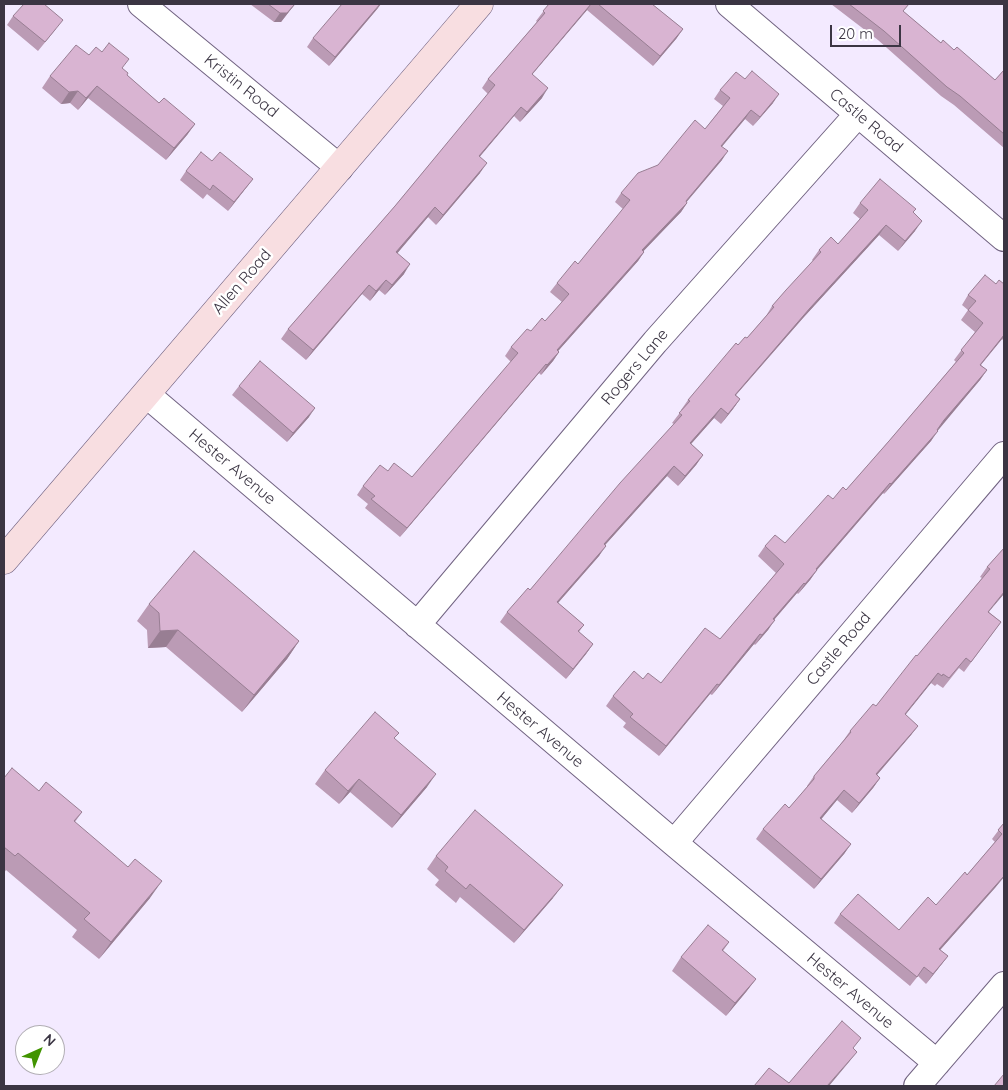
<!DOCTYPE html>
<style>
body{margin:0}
#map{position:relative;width:1008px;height:1090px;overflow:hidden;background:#f3eaff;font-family:Quicksand,sans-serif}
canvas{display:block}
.frame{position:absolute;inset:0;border:5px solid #3b3543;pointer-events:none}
.north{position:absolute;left:15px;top:1025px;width:50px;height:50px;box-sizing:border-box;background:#fff;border:1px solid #b1aeb4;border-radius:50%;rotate:44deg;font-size:14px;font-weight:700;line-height:20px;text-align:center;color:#3b3543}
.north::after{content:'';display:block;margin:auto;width:18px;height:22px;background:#419400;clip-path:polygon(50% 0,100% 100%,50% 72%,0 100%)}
.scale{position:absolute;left:830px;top:25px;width:71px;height:22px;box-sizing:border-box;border:2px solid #3b3543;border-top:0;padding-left:6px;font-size:15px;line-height:18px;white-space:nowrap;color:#3b3543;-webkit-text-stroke:4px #fff;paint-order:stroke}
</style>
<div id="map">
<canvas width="1008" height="1090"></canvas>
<div class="frame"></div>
<div class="north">N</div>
<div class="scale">20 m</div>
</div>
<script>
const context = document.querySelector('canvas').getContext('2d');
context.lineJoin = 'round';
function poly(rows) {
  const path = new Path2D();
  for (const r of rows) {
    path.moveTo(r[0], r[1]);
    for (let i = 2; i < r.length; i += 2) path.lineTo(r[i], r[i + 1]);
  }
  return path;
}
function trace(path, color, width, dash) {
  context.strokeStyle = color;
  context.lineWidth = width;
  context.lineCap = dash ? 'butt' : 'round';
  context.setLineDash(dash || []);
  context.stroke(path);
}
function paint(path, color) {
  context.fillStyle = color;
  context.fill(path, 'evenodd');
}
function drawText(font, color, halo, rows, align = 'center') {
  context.font = font + ' Quicksand,sans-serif';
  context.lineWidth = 5;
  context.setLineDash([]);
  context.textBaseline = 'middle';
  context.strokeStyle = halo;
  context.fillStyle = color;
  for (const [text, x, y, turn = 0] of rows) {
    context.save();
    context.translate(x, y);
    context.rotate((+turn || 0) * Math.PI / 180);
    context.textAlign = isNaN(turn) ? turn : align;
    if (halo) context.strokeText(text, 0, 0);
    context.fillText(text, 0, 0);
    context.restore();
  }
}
const street = poly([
 [141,4,340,168],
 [729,4,1004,238],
 [146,394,674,843,937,1063],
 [417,625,655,342,858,114],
 [674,843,1004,455],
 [917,1086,1004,985]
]);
const secondary = poly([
 [4,560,479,4]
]);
const wall = poly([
 [250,4,295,4,281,22,274,22],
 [549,4,652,4,683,29,676,39,653,66,587,10,532,74,542,98,520,122,514,116,479,157,480,173,436,225,428,217,397,253,404,274,385,295,379,290,370,301,362,294,306,360,281,339,288,329,395,206,488,94,482,88,488,79,537,22,536,21],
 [831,4,909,4,903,11,941,43,954,50,995,80,1004,70,1004,148,954,105,941,96,878,40],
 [378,8,329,66,307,47,313,38],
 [13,16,56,29,38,51,7,25],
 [89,55,122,69,127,75,159,103,195,124,187,135,166,160,88,98,78,110,70,103,61,104,42,88,50,76],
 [720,90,773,103,753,126,745,119,722,146,722,160,686,202,687,203,681,212,643,251,644,252,638,261,558,351,559,352,553,361,541,375,539,373,400,537,365,508,368,504,357,495,363,486,388,471,412,477,511,362,505,356,511,347,531,331,545,321,562,302,550,292,557,283,578,264,623,209,615,202,621,193,705,129,723,106,714,99],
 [212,161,253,179,228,211,207,194,203,199,180,180,186,171],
 [860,203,913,212,915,231,898,251,879,235,803,318,736,395,740,399,733,409,721,424,714,418,691,444,703,455,696,465,678,486,667,476,605,545,599,556,558,603,584,625,579,632,593,644,586,654,566,679,500,622,507,612,530,590,674,424,672,423,682,410,681,410,688,400,738,345,747,338,766,316,772,306,813,261,812,260,819,250,838,244,860,219,853,213],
 [996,284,1004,284,1004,341,1002,339,981,365,987,370,980,380,937,430,931,441,884,494,883,493,817,570,810,580,798,594,797,593,774,620,768,630,755,645,754,644,712,695,710,694,659,756,623,727,626,723,606,706,613,696,643,679,661,683,720,639,776,573,758,556,765,546,785,543,833,499,846,490,889,441,956,362,954,360,975,332,961,320,968,310,962,305,968,295],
 [239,386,309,417,287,442,232,395],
 [1004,548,989,612,1001,622,964,672,959,668,943,688,937,684,935,686,931,683,905,715,918,726,911,735,877,775,880,778,873,788,852,813,837,800,821,819,851,844,844,854,814,889,756,839,763,829,789,808,807,787,807,786,814,776,843,741,850,731,876,706,982,578,980,577,987,567],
 [149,604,299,641,287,659,242,712,166,647,148,648,147,630,137,621],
 [394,738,427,787,392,828,350,792,339,804,315,784,325,770],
 [4,778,39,791,82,812,75,822,150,898,99,959,72,937,77,930,6,870,4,873],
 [1004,823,1004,877,940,950,948,956,926,984,918,976,910,986,834,923,840,914,899,930,936,905,967,875,995,842,992,839],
 [436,856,553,898,514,943,460,897,456,903,435,885,439,880,427,869],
 [729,942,723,951,756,979,746,992,726,1016,672,971,681,957]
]);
const shadedWall = poly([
 [295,4,281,22,274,22,280,13],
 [380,4,381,4,378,8,329,66,335,57],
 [591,4,587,10,525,83,532,74],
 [683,29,676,39,653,66,660,56],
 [97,86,88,98,78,110,86,98],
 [548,88,542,98,520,122,527,112],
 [78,91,70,103,61,104,69,92],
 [779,94,773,103,753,126,760,117],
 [521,107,514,116,472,166,479,156],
 [751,110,745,119,715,155,721,146],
 [195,124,187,135,166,160,174,148],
 [728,151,722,160,679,211,686,201],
 [487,163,480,173,436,225,443,215],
 [253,179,246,188,228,211,234,202],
 [687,203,681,212,636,259,642,250],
 [435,207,428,217,390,262,396,252],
 [922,221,915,231,898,251,905,241],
 [886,225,879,235,803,318,728,404,735,395,810,308],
 [644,252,638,261,551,359,557,350],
 [410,264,404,274,385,295,392,285],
 [386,280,379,290,370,301,376,291],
 [369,285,362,294,306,360,313,350],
 [1004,335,1002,339,973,374,980,365],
 [559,352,553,361,541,375,547,365],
 [546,364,539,373,400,537,407,528],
 [987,370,980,380,930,440,944,420],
 [740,399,733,409,721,424,728,414],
 [315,408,309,417,287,442,293,433],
 [721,408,714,418,683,453,690,443],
 [938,431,931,441,884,494,891,484],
 [703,455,696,465,678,486,685,476],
 [674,466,667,476,597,554,604,544],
 [890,483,883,493,809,579,816,569],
 [606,546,599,556,550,612,557,602],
 [817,570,810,580,798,594,805,584],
 [804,583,797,593,766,629,773,619],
 [1004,592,1004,594,981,621,988,612],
 [775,620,768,630,755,645,762,635],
 [178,630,166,647,148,648,160,631],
 [760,634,754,644,712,695,719,685],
 [299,641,287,659,242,712,254,695],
 [593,644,586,654,566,679,573,669],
 [938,673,931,683,898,724,905,714],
 [717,684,710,694,659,756,666,746],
 [918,726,911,735,869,784,876,774],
 [436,774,427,787,392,828,401,815],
 [880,778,873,788,852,813,859,803],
 [359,779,350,792,339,804,348,791],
 [844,790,837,800,814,828,820,818],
 [851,844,844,854,814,889,821,879],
 [1004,876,1004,877,995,888,933,958,939,949],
 [162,881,150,898,99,959,111,942],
 [563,885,553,898,514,943,524,930],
 [948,956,941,965,926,984,933,974],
 [756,979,746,992,726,1016,735,1003],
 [857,1052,849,1062,829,1086,827,1086]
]);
const building = poly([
 [24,4,44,4,63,20,45,42,13,16,24,4],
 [268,4,295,4,287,13,280,13,268,4],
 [342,4,380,4,335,57,313,38,342,4],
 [549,4,591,4,532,74,548,88,527,112,521,107,479,156,487,163,443,215,435,207,396,252,410,264,392,285,386,280,376,291,369,285,313,350,288,329,395,206,495,85,488,79,545,13,543,11,549,4],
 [598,4,652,4,683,29,660,56,598,4],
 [849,4,909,4,903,11,941,43,943,40,954,50,957,47,995,80,1004,70,1004,134,960,96,947,87,884,31,849,4],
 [109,43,129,59,122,68,128,73,127,75,159,103,164,98,195,124,174,148,97,86,86,98,78,91,69,92,50,76,76,45,89,55,96,47,102,52,109,43],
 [752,71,779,94,760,117,751,110,721,146,728,151,686,201,687,203,642,250,644,252,557,350,559,352,547,365,546,364,407,528,371,499,375,496,363,486,380,465,388,471,394,463,412,477,518,353,511,347,527,329,531,331,542,318,545,321,569,294,557,283,575,261,578,264,630,200,621,193,638,173,658,165,695,120,705,129,730,98,720,90,736,72,745,79,752,71],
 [201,152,212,161,220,152,253,179,234,202,213,185,210,190,186,171,201,152],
 [880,179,916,209,913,212,922,221,905,241,886,225,810,308,735,395,740,399,728,414,721,408,690,443,703,455,685,476,674,466,604,544,606,546,557,602,584,625,578,631,593,644,573,669,507,612,528,588,530,590,620,483,682,415,679,413,690,401,688,400,736,343,738,345,745,337,747,338,774,307,772,306,786,290,821,252,819,250,831,237,838,244,868,210,860,203,880,179],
 [985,275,996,284,999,280,1004,284,1004,335,980,365,987,370,944,420,937,430,938,431,891,484,890,483,816,569,817,570,805,584,804,583,773,619,775,620,762,635,760,634,719,685,717,684,666,746,630,717,633,714,613,696,634,671,643,679,648,673,661,683,705,628,720,639,784,564,765,546,775,535,785,543,828,495,833,499,843,487,846,490,889,441,964,353,961,350,983,323,968,310,976,301,968,295,985,275],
 [260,361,315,408,293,433,239,386,260,361],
 [1004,548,1004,592,988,612,1001,622,971,662,966,658,949,678,943,674,942,676,938,673,905,714,918,726,876,774,880,778,859,803,844,790,820,818,851,844,821,879,763,829,785,804,789,808,814,779,814,776,851,732,850,731,873,704,876,706,916,655,917,656,990,569,987,567,1004,548],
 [194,551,299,641,254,695,178,630,160,631,159,613,149,604,194,551],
 [375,712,399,733,394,738,436,774,401,815,359,779,348,791,325,770,375,712],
 [12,768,39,791,46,782,82,812,74,821,128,867,135,859,162,881,111,942,84,919,90,913,18,853,15,856,4,847,4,778,12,768],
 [475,810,563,885,524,930,470,884,466,889,445,871,448,867,436,856,475,810],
 [1004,823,1004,876,939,949,948,956,933,974,924,967,917,977,840,914,858,894,899,930,928,897,936,905,965,872,967,875,1002,834,998,830,1004,823],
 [708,925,729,942,722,950,756,979,735,1003,681,957,708,925],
 [842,1021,861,1038,853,1048,857,1052,827,1086,754,1086,769,1068,789,1083,842,1021],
 [1004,1074,1004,1086,994,1086,1004,1074]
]);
const streetNames = [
 ["Kristin Road",241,86,39],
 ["Castle Road",866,121,40],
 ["Allen Road",242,282,-49],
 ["Rogers Lane",635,367,-50],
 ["Hester Avenue",232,467,40],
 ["Castle Road",839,649,-50],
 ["Hester Avenue",540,730,40],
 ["Hester Avenue",850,991,40]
];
trace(street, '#716381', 28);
trace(secondary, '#716381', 29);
trace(street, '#fff', 26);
trace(secondary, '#f8dee1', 28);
paint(wall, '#bb9bb5');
paint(shadedWall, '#987e93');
paint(building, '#d9b4d2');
trace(building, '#987e93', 1);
drawText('16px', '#3b3543', '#fff', streetNames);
</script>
